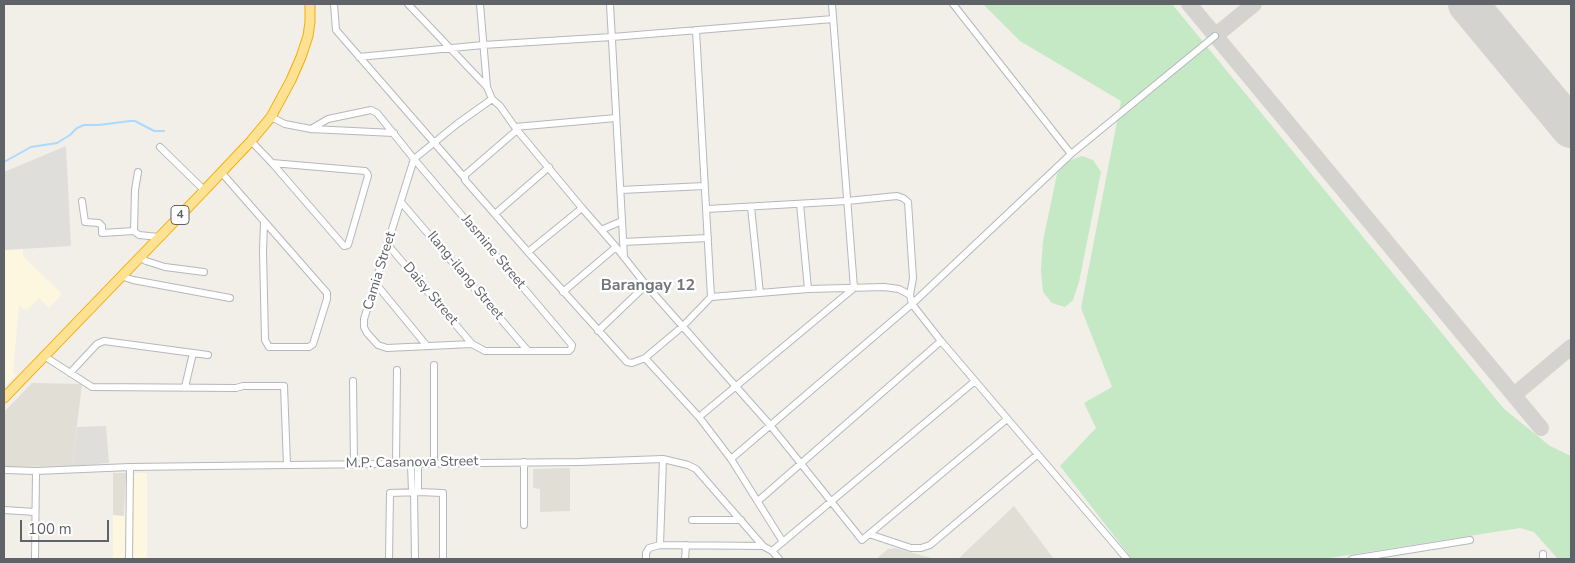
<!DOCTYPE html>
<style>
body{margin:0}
#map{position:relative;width:1575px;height:563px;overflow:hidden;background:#f1efe8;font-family:"Nunito Sans",sans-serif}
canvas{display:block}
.frame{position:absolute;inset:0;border:5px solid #5f6368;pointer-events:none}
.scale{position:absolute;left:20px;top:520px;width:89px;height:22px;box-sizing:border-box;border:2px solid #5f6368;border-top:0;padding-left:6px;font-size:15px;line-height:18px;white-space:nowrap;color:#5f6368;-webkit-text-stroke:4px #fff;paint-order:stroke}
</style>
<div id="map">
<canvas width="1575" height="563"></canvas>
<div class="frame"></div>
<div class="scale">100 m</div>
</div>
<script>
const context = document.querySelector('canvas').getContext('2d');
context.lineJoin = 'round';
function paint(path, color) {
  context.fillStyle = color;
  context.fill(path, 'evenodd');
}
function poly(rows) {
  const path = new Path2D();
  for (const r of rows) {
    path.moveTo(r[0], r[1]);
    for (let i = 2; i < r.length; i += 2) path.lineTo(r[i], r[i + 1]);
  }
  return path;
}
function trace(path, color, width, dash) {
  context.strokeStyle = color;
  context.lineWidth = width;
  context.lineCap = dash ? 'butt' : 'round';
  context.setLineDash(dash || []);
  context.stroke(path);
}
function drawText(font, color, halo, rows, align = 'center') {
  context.font = font + ' "Nunito Sans",sans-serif';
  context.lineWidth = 4.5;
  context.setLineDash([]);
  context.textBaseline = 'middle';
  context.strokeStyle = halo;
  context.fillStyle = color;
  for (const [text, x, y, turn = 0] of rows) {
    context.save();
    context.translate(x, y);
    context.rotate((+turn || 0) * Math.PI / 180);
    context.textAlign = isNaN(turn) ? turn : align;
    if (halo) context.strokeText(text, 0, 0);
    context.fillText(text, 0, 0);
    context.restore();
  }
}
const commercial = poly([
 [23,249,23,256,62,294,49,308,39,298,26,311,19,305,13,372,16,375,4,387,4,250],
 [113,473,147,473,147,559,113,559]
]);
const industrial = poly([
 [66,146,71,246,4,250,4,172],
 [106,426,109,463,72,466,77,427]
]);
const education = poly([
 [32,383,82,384,72,466,4,467,4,412],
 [570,468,570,511,540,512,540,489,533,488,533,469],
 [113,473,126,473,124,516,113,515],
 [1014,506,1054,559,958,559],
 [895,548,935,559,876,559,888,549]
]);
const green = poly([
 [983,4,1172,4,1504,409,1550,446,1571,456,1571,559,1558,559,1534,532,1520,528,1323,559,1132,559,1060,466,1096,428,1084,403,1112,387,1081,308,1121,101,1020,41],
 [1082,156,1093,160,1101,172,1079,282,1073,300,1065,307,1052,303,1043,292,1041,271,1043,241,1057,174,1066,162]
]);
const stream = poly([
 [4,162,31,147,57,143,70,135,77,128,84,125,99,125,130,121,135,121,154,131,164,131]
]);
const taxiway = poly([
 [1189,4,1541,428],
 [1215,36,1254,4],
 [1514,395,1571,347]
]);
const runway = poly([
 [1468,4,1571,128]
]);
const minor = poly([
 [334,4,336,30,464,177],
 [408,4,487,87],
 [480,4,487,87,492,99,500,106,517,130,582,208,616,247,646,285,770,425,862,540,1007,419],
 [610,4,624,257],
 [953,4,1071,154],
 [359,57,483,45,612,37,833,19],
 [271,117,285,124,311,129,394,133],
 [515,127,616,118],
 [311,129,328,119,371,110,377,113,414,159,572,345,571,349,569,351,485,351,472,344,388,245],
 [517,130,465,175,465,180,528,252,627,362,632,363,645,358,683,326,711,297,696,30],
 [251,141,272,163,344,246,348,245,368,176,367,173,365,171,272,163],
 [160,147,204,190],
 [414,159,364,319,364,327,367,333,378,345,387,348,472,344],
 [414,159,457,124,492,99],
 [138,172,135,190,134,231,139,235,159,237],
 [221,172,327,293,327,299,313,344,309,347,269,347,265,340,263,251,264,223],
 [621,190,704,186],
 [82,201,85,222,99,223,102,226,102,233,134,231],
 [401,202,528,351],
 [800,204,808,289],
 [751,207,760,293],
 [707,209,847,201,897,196,903,198,908,202,913,278,910,295],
 [495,214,549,167],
 [601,230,622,221],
 [623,242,708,238],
 [528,252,582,208],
 [140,257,146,261,165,267,204,272],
 [121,276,133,280,230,298],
 [376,284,427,346],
 [563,292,616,247],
 [711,297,808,289,884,287,899,289,910,295,912,304,941,341,1127,559],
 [598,331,646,285],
 [44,356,92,387,236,388,243,386,284,386,287,465],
 [645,358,699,417,731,459,783,542],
 [70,373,97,344,104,341,208,355],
 [353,381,354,464],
 [185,387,193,353],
 [699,417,854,288,832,4],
 [731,459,912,304,1071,154,1215,36],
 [524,462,524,525],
 [396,464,397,370],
 [411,464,412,492],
 [434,464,434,365],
 [4,470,36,471,130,467,287,465,580,462,663,459,688,465,696,469,763,546,772,551,779,559],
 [414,492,415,559],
 [418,492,418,464],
 [758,501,941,341],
 [4,510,35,512],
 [692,520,741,520],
 [869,534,911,548,921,548,930,545,1037,455],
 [660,545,663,459],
 [772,551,975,381],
 [35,559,36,471],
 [129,559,130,467],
 [389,559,390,493,418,492,443,493,443,559],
 [646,559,646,553,649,548,660,545,763,546],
 [685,559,686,545],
 [1352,559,1470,540],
 [1543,559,1543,554]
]);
const highway = poly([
 [4,398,200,195,251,141,271,117,291,80,301,57,308,36,310,22,310,4]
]);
const shields = [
 [180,215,18]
];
const shieldNames = [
 ["4",180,215]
];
const streetNames = [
 ["Jasmine Street",493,252,50],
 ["Camia Street",380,271,-73],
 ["Ilang-ilang Street",465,276,50],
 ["Daisy Street",430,294,50],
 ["M.P. Casanova Street",412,463,-1]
];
const quarterNames = [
 ["Barangay 12",648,286]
];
paint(commercial, '#fef7e0');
paint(industrial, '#e0deda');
paint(education, '#e1ded6');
paint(green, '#c5e8c5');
trace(stream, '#aadaff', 2);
trace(taxiway, '#d4d3d0', 16);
trace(runway, '#d4d3d0', 40);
trace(minor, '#b5b8bc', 8);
trace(highway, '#f9ab00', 11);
trace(minor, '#fff', 6);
trace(highway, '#fde293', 9);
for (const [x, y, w] of shields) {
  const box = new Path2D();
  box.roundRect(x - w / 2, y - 9.5, w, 19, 4);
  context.fillStyle = '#fff';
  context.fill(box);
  trace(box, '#5f6368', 1);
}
drawText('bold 12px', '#5f6368', null, shieldNames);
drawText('14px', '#5f6368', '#fff', streetNames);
drawText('bold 16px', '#70757a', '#fff', quarterNames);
</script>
